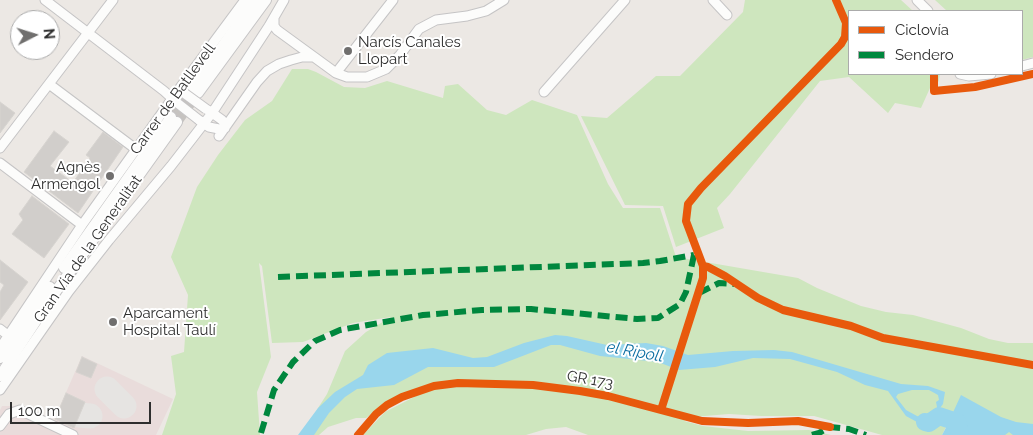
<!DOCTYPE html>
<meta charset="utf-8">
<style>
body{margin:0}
#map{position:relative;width:1033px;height:435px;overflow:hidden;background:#ece8e4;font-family:Raleway,sans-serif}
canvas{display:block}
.legend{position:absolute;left:848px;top:10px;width:175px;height:65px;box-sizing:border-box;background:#fff;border:1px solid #ababab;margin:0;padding:6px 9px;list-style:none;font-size:15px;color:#2e2e2e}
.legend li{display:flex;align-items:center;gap:10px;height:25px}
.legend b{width:25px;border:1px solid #ababab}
.north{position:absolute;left:10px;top:10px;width:50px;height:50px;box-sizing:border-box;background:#fff;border:1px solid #ababab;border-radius:50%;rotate:85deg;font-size:14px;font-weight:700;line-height:20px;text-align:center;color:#2e2e2e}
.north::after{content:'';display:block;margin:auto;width:18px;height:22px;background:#706f6e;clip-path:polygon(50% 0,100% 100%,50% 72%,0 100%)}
.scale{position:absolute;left:10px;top:402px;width:141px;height:22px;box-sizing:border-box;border:2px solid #2e2e2e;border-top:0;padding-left:6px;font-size:15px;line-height:18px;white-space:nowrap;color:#2e2e2e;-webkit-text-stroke:4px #fff;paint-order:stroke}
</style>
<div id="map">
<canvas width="1033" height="435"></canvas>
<ul class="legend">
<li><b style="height:6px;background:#e8590c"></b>Ciclovía</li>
<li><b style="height:6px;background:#00873e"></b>Sendero</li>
</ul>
<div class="north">N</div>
<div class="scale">100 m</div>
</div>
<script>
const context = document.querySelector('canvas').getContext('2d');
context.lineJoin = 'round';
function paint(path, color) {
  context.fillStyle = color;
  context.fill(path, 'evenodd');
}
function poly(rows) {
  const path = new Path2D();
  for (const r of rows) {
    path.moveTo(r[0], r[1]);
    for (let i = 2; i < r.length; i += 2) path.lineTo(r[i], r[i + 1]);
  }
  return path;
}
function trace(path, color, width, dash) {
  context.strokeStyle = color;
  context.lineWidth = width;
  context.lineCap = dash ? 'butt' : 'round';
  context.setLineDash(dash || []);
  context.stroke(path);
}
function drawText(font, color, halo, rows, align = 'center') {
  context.font = font + ' Raleway,sans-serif';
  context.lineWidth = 4;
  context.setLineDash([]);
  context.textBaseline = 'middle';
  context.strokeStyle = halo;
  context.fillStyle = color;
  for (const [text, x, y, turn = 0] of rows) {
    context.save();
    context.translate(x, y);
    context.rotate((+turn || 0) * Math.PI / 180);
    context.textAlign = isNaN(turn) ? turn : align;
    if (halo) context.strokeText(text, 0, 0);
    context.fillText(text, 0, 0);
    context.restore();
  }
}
const medical = poly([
 [82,356,173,399,156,435,0,435,0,410,2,406,20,406,54,420]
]);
const green = poly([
 [745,0,901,0,913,11,849,11,849,74,940,74,939,80,936,87,930,88,921,108,895,103,888,113,849,77,820,81,730,194,717,208,724,228,676,247,663,206,625,205,581,116,607,118,656,76,680,76,743,12],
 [935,0,1033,0,1033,57,1022,60,1022,11,947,11],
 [292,69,308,69,316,72,344,87,365,88,387,81,443,98,445,86,458,84,487,110,506,115,532,100,577,115,608,184,623,208,660,208,676,257,798,278,817,288,861,306,886,312,913,315,961,328,989,339,1008,343,1033,343,1033,435,1000,435,950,419,942,435,882,435,814,416,761,416,729,414,693,417,684,421,703,426,748,431,809,430,831,435,588,435,566,427,546,429,526,435,363,435,385,412,418,395,406,393,387,402,366,418,356,418,328,427,319,435,306,435,318,408,327,394,345,351,366,332,391,317,353,323,303,342,272,343,262,266,259,263,271,357,257,392,260,435,162,435,176,394,171,356,184,352,188,295,171,257,197,187,218,155,245,120,272,101]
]);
const water = poly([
 [555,335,567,336,607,345,646,343,663,346,688,355,733,351,774,350,792,352,901,384,928,386,945,392,943,404,940,408,945,419,950,419,961,395,1001,417,1016,422,1033,424,1033,435,1013,435,1009,432,1005,435,942,435,949,422,935,420,932,425,928,428,906,416,888,391,865,385,837,372,790,359,753,358,715,367,679,370,658,362,600,356,560,345,551,345,494,367,428,367,394,385,357,389,345,397,329,413,314,435,298,435,318,408,335,392,363,375,368,365,387,353,433,348,473,358,487,357,524,343],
 [912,390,929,390,938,395,939,400,936,402,938,412,934,418,928,422,906,410,896,397,898,394]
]);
const river = poly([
 [925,422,929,423,939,416,957,422,960,435]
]);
const taxiway = poly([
 [107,389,124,406],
 [79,415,90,416]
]);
const building = poly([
 [0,102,15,113,0,133,0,102],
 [54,131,69,142,50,166,71,181,72,180,74,181,90,158,86,155,103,132,123,147,78,213,24,172,54,131],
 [32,196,69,224,44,258,12,234,23,220,19,214,32,196],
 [0,260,28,282,0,320,0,292,4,285,0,282,0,260],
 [82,357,97,364,91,378,76,372,82,357],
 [66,393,85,402,74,428,55,419,66,393]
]);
const tertiaryTunnel = poly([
 [171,117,192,89],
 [177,122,198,93]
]);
const minor = poly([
 [45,0,164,91,176,102],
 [713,0,727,15],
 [917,0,928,11],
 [274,18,274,26,277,30,336,73,347,77,367,77,386,69,400,55,419,29,436,20,467,16,486,11,504,0],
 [1022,66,1033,63],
 [336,73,393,0],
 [960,74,969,76,991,74],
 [49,84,137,150],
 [544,92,625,0],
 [199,120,209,127,219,129,225,128,225,124,222,120,208,110],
 [219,136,257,82,267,71,279,64,291,60,302,57,313,57],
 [0,148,113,0],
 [0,163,82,225],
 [0,329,9,336],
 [0,348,82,225,182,85,245,0],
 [0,390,69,291,109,240,171,166,212,113,269,26,284,0],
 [0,426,9,414,20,410,73,435]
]);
const tertiary = poly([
 [192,89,255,0],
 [198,93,266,0],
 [64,268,171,117],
 [0,358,50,287],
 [0,376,49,301,177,122]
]);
const minorBridge = poly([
 [184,93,206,109],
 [176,102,199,120]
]);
const quiet = poly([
 [278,277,643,263,660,261,694,255],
 [699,293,719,283,734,284],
 [261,433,274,390,293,362,315,341,340,330,423,315,482,310,531,309,637,319,658,318,680,304,686,292,694,255,697,252],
 [812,435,819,433,830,427,849,429,866,435]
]);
const cycleway = poly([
 [934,74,934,91,975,87,1033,74],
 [703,266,708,267,725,276,758,298,783,310,851,326,883,338,1033,365],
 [661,410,703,278,703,266,686,221,688,204,701,188,841,44,845,37,846,23,836,0],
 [358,435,376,414,387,405,402,397,434,386,458,383,533,385,580,391,608,396,702,421,748,423,798,421,830,427]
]);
const markers = [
 [348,51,5,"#706f6e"],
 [110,176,5,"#706f6e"],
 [113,322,5,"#706f6e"]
];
const poiNames = [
 ["Narcís Canales",358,42],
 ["Llopart",358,59],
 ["Agnès",100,167,"right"],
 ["Armengol",100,184,"right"],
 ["Aparcament",123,313],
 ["Hospital Taulí",123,330]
];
const streetNames = [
 ["Carrer de Batllevell",173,99,-54],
 ["Gran Via de la Generalitat",88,249,-55],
 ["GR 173",590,380,10]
];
const waterNames = [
 ["el Ripoll",635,352,10]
];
paint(medical, '#e9dcdb');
paint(green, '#cee6be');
paint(water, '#99d6ec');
trace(river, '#99d6ec', 18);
trace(taxiway, '#e6e4e2', 25);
paint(building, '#d1cecb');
trace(building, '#d7d4d0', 1);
trace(tertiaryTunnel, '#c6c3c0', 10, [10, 5]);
trace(minor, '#c5c4c5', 11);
trace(tertiary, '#c5c4c5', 12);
trace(minor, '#fcfcfb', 9);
trace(tertiary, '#fcfcfb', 10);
trace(minorBridge, '#c5c4c5', 11, []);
trace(minorBridge, '#fcfcfb', 9);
trace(quiet, '#00873e', 6, [12, 6]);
trace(cycleway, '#e8590c', 8);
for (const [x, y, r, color] of markers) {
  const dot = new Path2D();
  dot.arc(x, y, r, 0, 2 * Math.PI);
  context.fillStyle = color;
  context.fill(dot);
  trace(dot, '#fff', 2);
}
drawText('15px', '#2e2e2e', '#fff', poiNames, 'left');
drawText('15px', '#2e2e2e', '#fff', streetNames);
drawText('italic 16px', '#0d6fa3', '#fff', waterNames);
</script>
